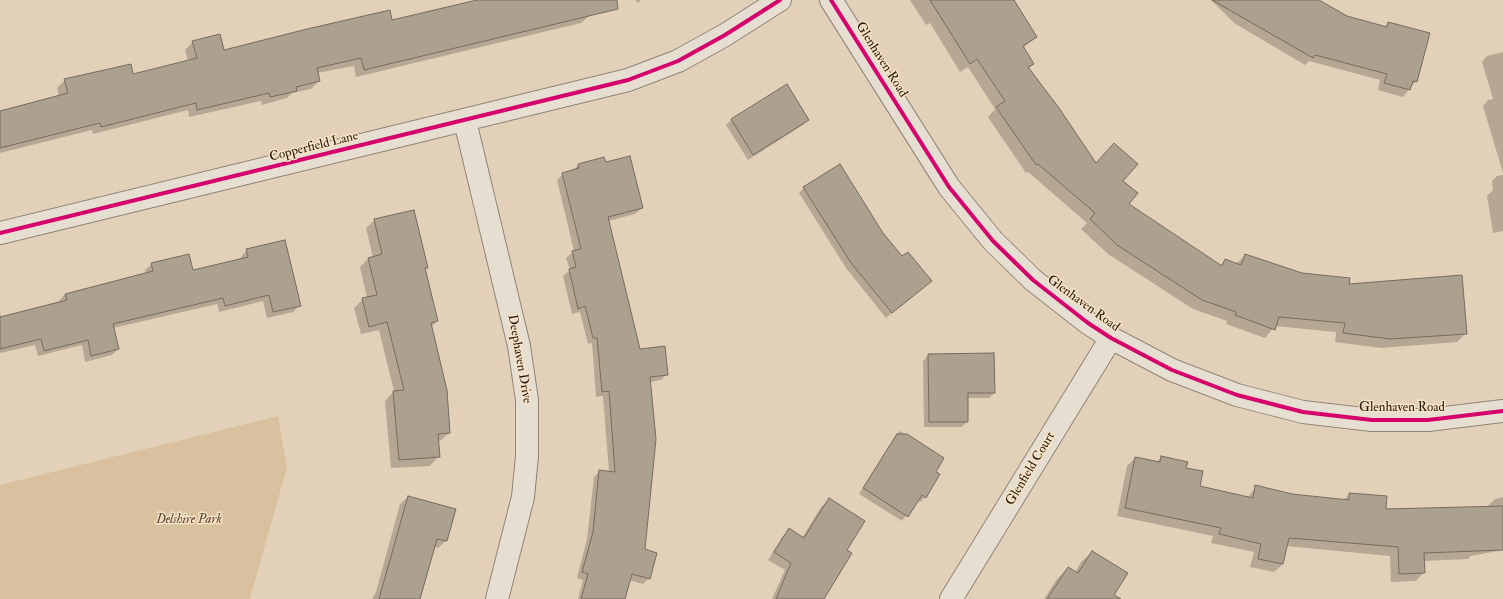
<!DOCTYPE html>
<style>
body{margin:0}
canvas{display:block;background:#e2d1b8}
</style>
<canvas width="1503" height="599"></canvas>
<script>
const context = document.querySelector('canvas').getContext('2d');
context.lineJoin = 'round';
function paint(path, color) {
  context.fillStyle = color;
  context.fill(path, 'evenodd');
}
function poly(rows) {
  const path = new Path2D();
  for (const r of rows) {
    path.moveTo(r[0], r[1]);
    for (let i = 2; i < r.length; i += 2) path.lineTo(r[i], r[i + 1]);
  }
  return path;
}
function trace(path, color, width, dash) {
  context.strokeStyle = color;
  context.lineWidth = width;
  context.lineCap = dash ? 'butt' : 'round';
  context.setLineDash(dash || []);
  context.stroke(path);
}
function drawText(font, color, halo, rows, align = 'center') {
  context.font = font + ' "IM FELL Double Pica",serif';
  context.lineWidth = 3;
  context.setLineDash([]);
  context.textBaseline = 'middle';
  context.strokeStyle = halo;
  context.fillStyle = color;
  for (const [text, x, y, turn = 0] of rows) {
    context.save();
    context.translate(x, y);
    context.rotate((+turn || 0) * Math.PI / 180);
    context.textAlign = isNaN(turn) ? turn : align;
    if (halo) context.strokeText(text, 0, 0);
    context.fillText(text, 0, 0);
    context.restore();
  }
}
const green = poly([
 [278,416,287,467,250,599,0,599,0,485]
]);
const shadow = poly([
 [481,0,585,0,589,16,581,23,356,77,354,66,317,73,319,81,311,89,292,93,287,98,262,105,261,101,189,117,188,110,93,134,92,130,0,153,0,112,59,97,57,88,65,80,133,75,188,61,185,50,193,42,223,51,392,22],
 [635,0,641,0,638,3],
 [910,0,972,0,1036,37,1023,48,1033,64,1028,69,1096,164,1122,181,1127,205,1220,265,1225,260,1236,264,1245,255,1301,274,1348,285,1466,333,1457,342,1381,348,1335,342,1336,332,1275,326,1265,338,1226,324,1227,321,1193,309,1108,254,1081,229,1087,223,1028,172,1026,173,988,117,995,109,968,67,960,72,930,23,926,25],
 [1211,0,1317,0,1346,17,1384,27,1388,23,1416,81,1403,97,1378,90,1380,80,1309,61,1305,65,1234,23],
 [1503,52,1503,173,1483,106,1488,100,1493,99,1482,62,1487,56],
 [731,120,808,120,803,125,748,160,726,125],
 [579,164,605,164,642,208,635,214,608,221,639,350,667,374,661,380,650,382,643,550,649,578,643,584,629,580,624,599,578,599,583,580,577,578,587,539,594,477,600,471,609,472,603,396,596,397,592,343,588,344,580,312,572,314,563,276,570,270,566,258,574,251,557,180,563,174,572,171],
 [1503,175,1503,231,1493,233,1487,196,1493,190,1492,181,1497,176],
 [804,188,883,234,902,258,931,281,886,318,846,268,799,193],
 [375,220,427,267,424,270,437,321,431,327,449,433,440,441,437,441,438,457,430,466,391,468,385,401,394,391,379,330,361,334,354,308,363,299,367,298,360,267,368,259,373,258,366,228],
 [247,250,300,305,293,312,267,318,263,301,219,312,217,304,113,328,118,349,112,355,85,362,82,345,38,356,35,345,0,353,0,312,1,318,60,303,59,301,65,294,146,274,145,270,152,264,192,271,241,260,241,257],
 [928,355,994,393,989,398,967,398,967,421,962,427,924,427,923,361],
 [900,431,943,458,934,472,925,497,920,502,917,500,902,521,859,494,895,436],
 [1161,457,1185,468,1199,487,1247,498,1256,487,1292,495,1343,500,1350,494,1385,510,1486,508,1495,499,1503,497,1503,550,1471,556,1468,559,1424,561,1424,572,1416,581,1391,582,1390,556,1286,546,1283,564,1274,572,1250,567,1254,552,1211,543,1213,536,1117,516,1127,466,1135,458,1157,462],
 [408,497,454,510,446,541,438,548,434,547,419,599,372,599,376,592,400,504],
 [829,500,846,550,817,599,772,599,785,570,768,560,782,537,789,530,802,538,821,507],
 [1092,552,1111,599,1044,599,1057,579,1068,568,1075,573,1081,562]
]);
const building = poly([
 [477,0,617,0,618,9,364,70,361,58,317,68,320,81,296,87,297,91,270,97,269,93,197,110,196,103,101,127,100,123,0,148,0,111,68,93,64,79,131,64,133,74,197,58,192,41,220,34,224,50,307,29,390,10,392,20,477,0],
 [930,0,1014,0,1037,37,1023,46,1034,64,1028,67,1059,108,1096,163,1114,143,1138,164,1123,181,1138,193,1129,204,1222,266,1225,259,1241,265,1245,254,1302,273,1350,278,1349,284,1462,275,1467,334,1390,339,1343,333,1345,323,1279,317,1275,330,1235,315,1236,312,1202,300,1117,245,1090,219,1095,213,1038,164,1036,165,996,107,1005,101,977,59,970,64,930,0],
 [1212,0,1319,0,1347,16,1387,27,1388,22,1430,33,1417,82,1413,81,1410,90,1384,83,1387,74,1315,55,1313,58,1212,0],
 [787,84,809,120,753,155,731,119,787,84],
 [630,156,643,208,608,217,640,349,665,346,668,375,650,377,656,439,645,549,657,553,650,579,632,574,625,599,581,599,588,574,582,572,593,532,599,470,615,472,609,391,602,392,597,338,593,338,585,306,578,309,569,269,576,267,572,251,581,249,562,173,579,168,578,164,604,157,606,162,630,156],
 [840,164,883,233,902,256,908,252,932,281,892,313,851,263,803,187,840,164],
 [414,210,428,268,425,268,438,321,431,323,447,390,450,433,438,434,440,457,399,460,393,391,404,390,387,322,369,327,362,298,377,295,368,258,382,254,374,219,414,210],
 [285,240,301,306,273,312,269,295,225,306,223,298,113,324,119,349,91,356,88,340,44,351,41,339,0,349,0,317,67,300,65,294,153,271,151,263,189,254,193,270,248,257,246,249,285,240],
 [994,353,995,393,968,393,968,422,929,422,928,354,994,353],
 [897,434,907,434,944,458,936,472,940,474,926,498,922,495,908,517,863,488,897,434],
 [1161,456,1188,462,1186,468,1203,471,1200,486,1253,498,1255,485,1292,494,1349,500,1349,493,1387,496,1386,509,1503,506,1503,550,1424,553,1425,573,1399,574,1398,547,1289,538,1283,564,1258,559,1261,544,1219,534,1221,528,1125,508,1135,457,1160,462,1161,456],
 [408,496,456,509,447,541,437,539,420,599,379,599,408,496],
 [829,498,865,521,847,550,852,553,824,599,776,599,791,563,774,552,789,528,804,538,829,498],
 [1092,551,1128,573,1114,595,1121,599,1047,599,1068,567,1078,573,1092,551]
]);
const street = poly([
 [831,0,949,187,993,241,1033,280,1088,323,1111,338,1172,370,1237,395,1303,412,1372,420,1428,420,1503,411],
 [465,121,519,346,527,400,527,456,523,497,497,599],
 [0,233,628,80,678,61,725,35,780,0],
 [951,599,1111,338]
]);
const cycleway = poly([
 [831,0,949,187,993,241,1033,280,1088,323,1111,338,1172,370,1237,395,1303,412,1372,420,1428,420,1503,411],
 [0,233,628,80,678,61,725,35,780,0]
]);
const streetNames = [
 ["Glenhaven Road",881,60,58],
 ["Copperfield Lane",314,147,-14],
 ["Glenhaven Road",1083,304,36],
 ["Deephaven Drive",519,359,80],
 ["Glenhaven Road",1402,408],
 ["Glenfield Court",1031,469,-59]
];
const parkNames = [
 ["Delshire Park",189,520]
];
paint(green, '#d9c1a0');
paint(shadow, '#0003');
paint(building, '#aca08f');
trace(building, '#766b5e', 1);
trace(street, '#908575', 24);
trace(street, '#e7ded2', 22);
trace(cycleway, '#d6006c', 4);
drawText('13px', '#26180b', '#f8e3c6', streetNames);
drawText('italic 13px', '#594732', '#f8e3c6', parkNames);
</script>
